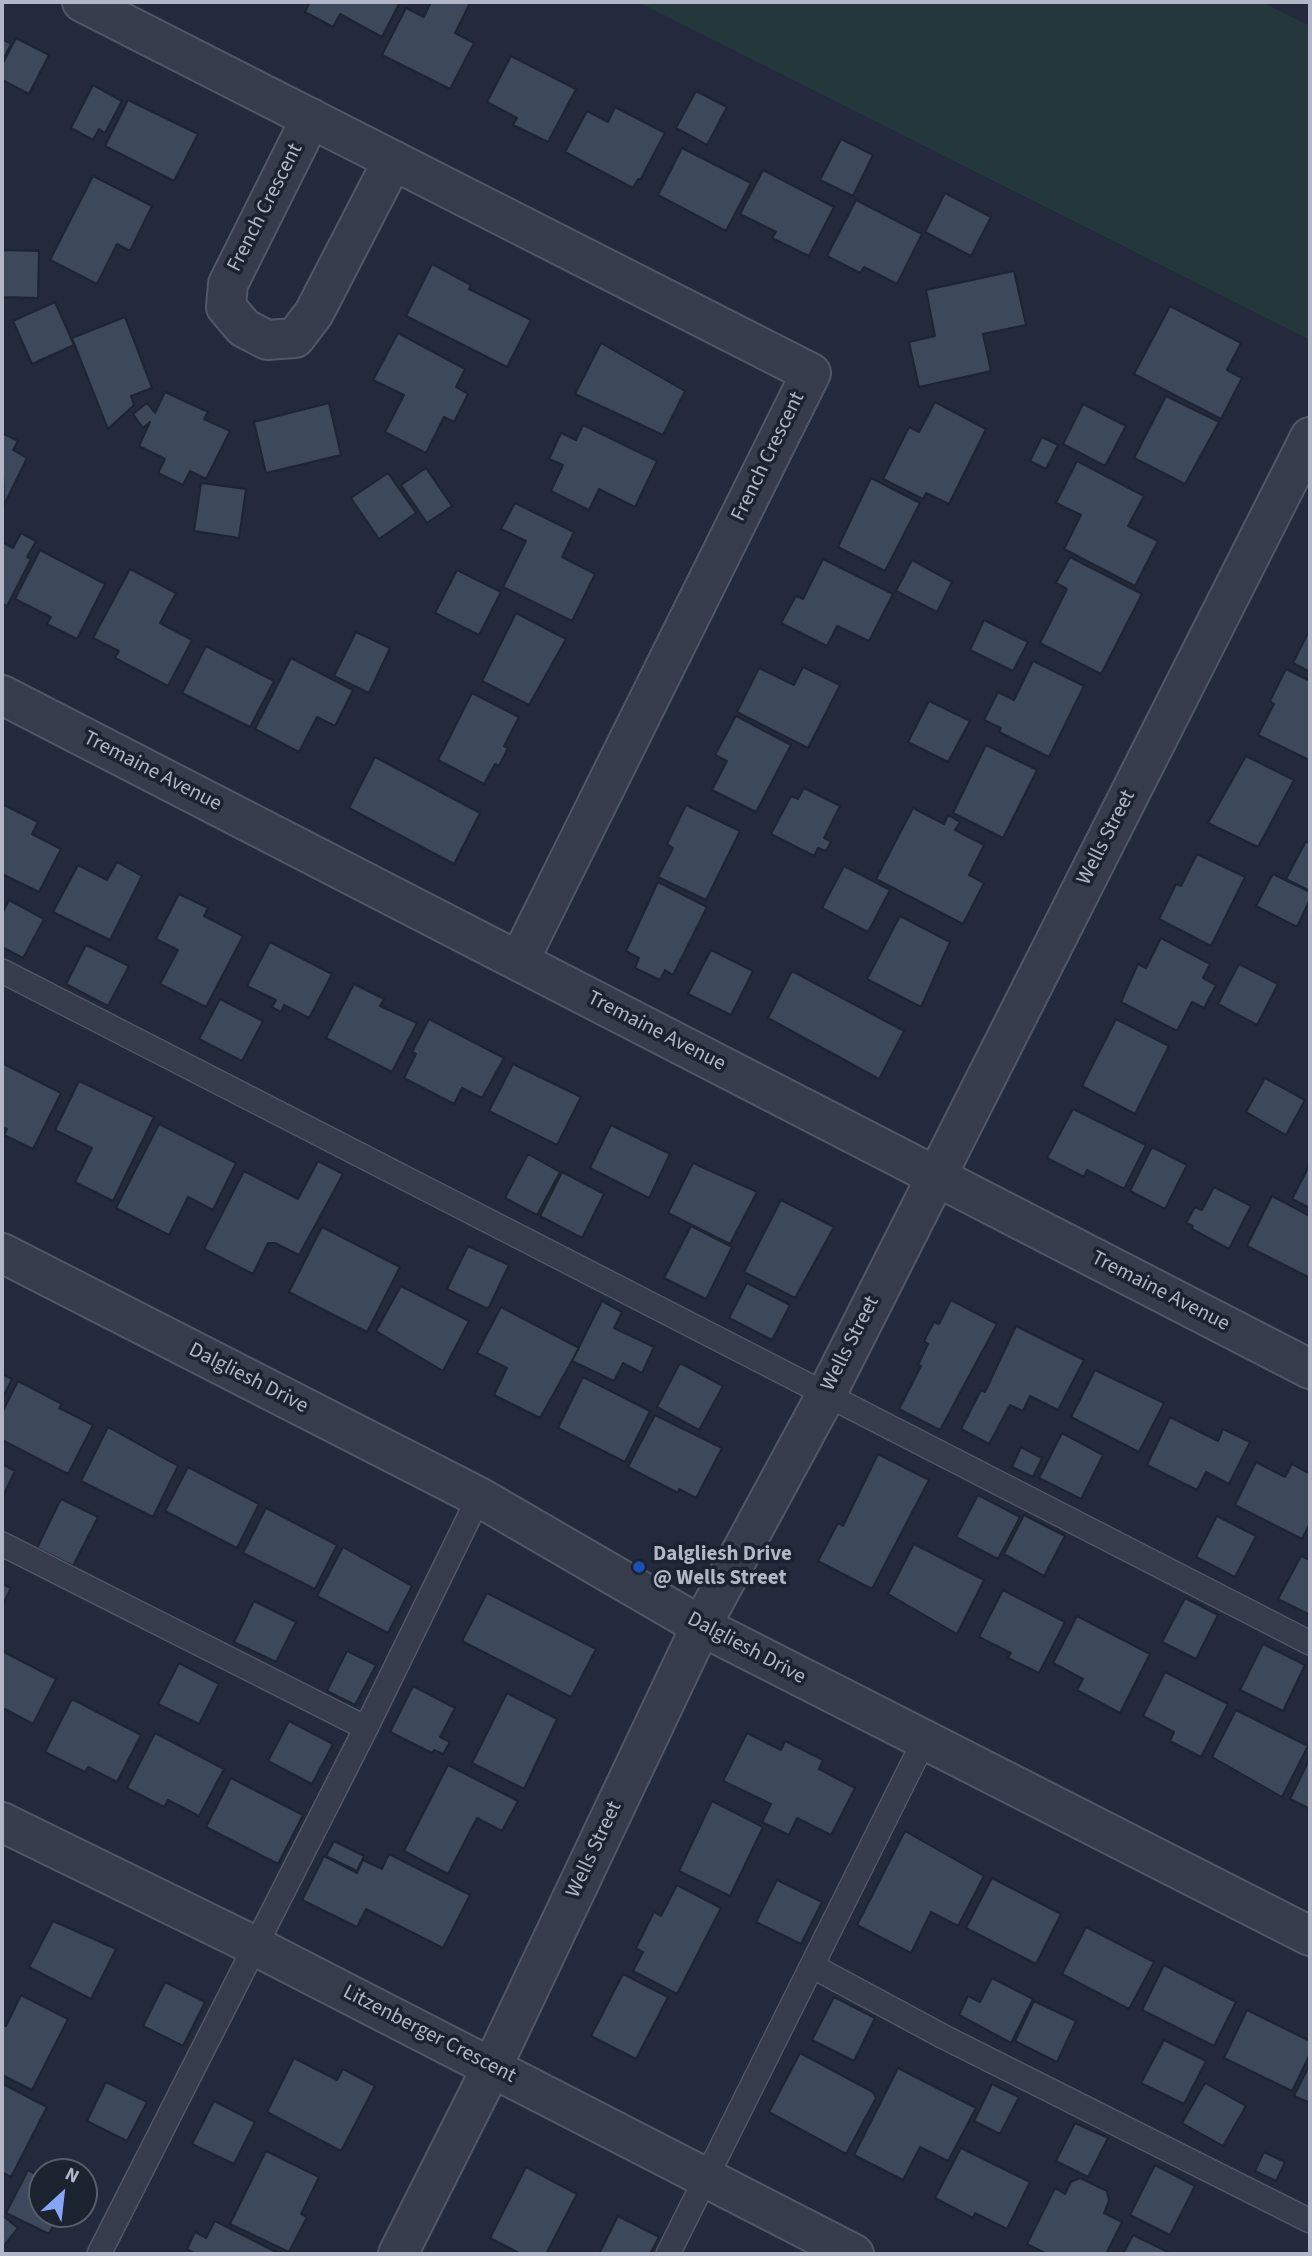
<!DOCTYPE html>
<style>
body{margin:0}
#map{position:relative;width:1312px;height:2256px;overflow:hidden;background:#222a3b;font-family:"Source Sans 3",sans-serif}
canvas{display:block}
.frame{position:absolute;inset:0;border:4px solid #b1b7c7;pointer-events:none}
.north{position:absolute;left:28px;top:2158px;width:70px;height:70px;box-sizing:border-box;background:#1b2230;border:2px solid #575e6c;border-radius:50%;rotate:27deg;font-size:19px;font-weight:700;line-height:28px;text-align:center;color:#b1b7c7}
.north::after{content:'';display:block;margin:auto;width:24px;height:32px;background:#86a5f7;clip-path:polygon(50% 0,100% 100%,50% 72%,0 100%)}
</style>
<div id="map">
<canvas width="1312" height="2256"></canvas>
<div class="frame"></div>
<div class="north">N</div>
</div>
<script>
const context = document.querySelector('canvas').getContext('2d');
context.lineJoin = 'round';
function paint(path, color) {
  context.fillStyle = color;
  context.fill(path, 'evenodd');
}
function poly(rows) {
  const path = new Path2D();
  for (const r of rows) {
    path.moveTo(r[0], r[1]);
    for (let i = 2; i < r.length; i += 2) path.lineTo(r[i], r[i + 1]);
  }
  return path;
}
function trace(path, color, width, dash) {
  context.strokeStyle = color;
  context.lineWidth = width;
  context.lineCap = dash ? 'butt' : 'round';
  context.setLineDash(dash || []);
  context.stroke(path);
}
function drawText(font, color, halo, rows, align = 'center') {
  context.font = font + ' "Source Sans 3",sans-serif';
  context.lineWidth = 7;
  context.setLineDash([]);
  context.textBaseline = 'middle';
  context.strokeStyle = halo;
  context.fillStyle = color;
  for (const [text, x, y, turn = 0] of rows) {
    context.save();
    context.translate(x, y);
    context.rotate((+turn || 0) * Math.PI / 180);
    context.textAlign = isNaN(turn) ? turn : align;
    if (halo) context.strokeText(text, 0, 0);
    context.fillText(text, 0, 0);
    context.restore();
  }
}
const green = poly([
 [638,2,1262,2,1310,26,1310,340]
]);
const building = poly([
 [310,2,400,2,382,37,340,14,333,27,305,12,310,2],
 [431,2,470,3,455,33,474,43,450,89,382,55,406,8,424,17,431,2],
 [16,38,49,55,29,94,2,80,2,65,16,38],
 [2,39,11,44,2,62,2,39],
 [511,56,576,89,548,142,513,125,517,118,487,102,511,56],
 [93,85,122,101,105,133,99,129,93,140,71,128,93,85],
 [696,91,727,107,707,145,676,128,696,91],
 [128,100,198,134,174,181,105,146,128,100],
 [615,107,665,133,640,180,638,179,633,188,565,152,587,111,608,122,615,107],
 [841,139,873,155,853,196,820,180,841,139],
 [682,148,751,183,726,231,658,195,682,148],
 [763,170,834,207,809,256,772,238,776,232,740,214,763,170],
 [93,176,152,206,130,251,117,244,97,284,50,260,93,176],
 [945,193,991,217,971,256,925,232,945,193],
 [856,200,922,234,897,284,864,267,860,273,827,256,856,200],
 [2,250,39,251,38,298,2,297,2,250],
 [432,264,471,285,469,289,531,320,507,367,406,316,432,264],
 [1014,271,1026,325,983,334,991,371,919,387,909,342,935,336,926,290,1014,271],
 [55,302,74,345,32,364,13,321,55,302],
 [1170,306,1241,343,1227,370,1242,378,1221,419,1134,374,1170,306],
 [125,317,152,388,131,396,134,405,108,429,72,338,125,317],
 [398,333,465,369,456,387,468,394,454,422,444,417,426,453,385,432,404,395,373,380,398,333],
 [601,343,685,391,663,435,575,394,601,343],
 [165,392,208,412,204,419,230,431,206,479,190,471,183,485,158,473,165,459,139,446,150,422,143,428,133,414,147,403,155,413,165,392],
 [1166,396,1219,422,1185,484,1134,458,1166,396],
 [935,402,986,429,949,504,926,493,923,499,883,479,909,427,919,432,935,402],
 [329,403,341,455,266,473,254,422,329,403],
 [1083,404,1126,426,1105,466,1063,444,1083,404],
 [583,425,657,461,635,507,599,489,589,510,551,491,563,465,549,459,561,433,576,440,583,425],
 [2,433,18,441,13,450,27,458,4,505,2,433],
 [1042,437,1058,445,1046,469,1030,461,1042,437],
 [1077,461,1144,496,1128,526,1158,541,1135,586,1064,549,1081,515,1056,503,1077,461],
 [426,468,452,506,427,523,401,485,426,468],
 [388,473,416,513,379,539,351,498,388,473],
 [871,478,920,503,885,571,838,547,871,478],
 [201,483,246,489,239,538,194,531,201,483],
 [515,503,574,532,562,557,595,574,572,621,503,587,526,541,501,529,515,503],
 [21,533,36,541,27,557,31,559,7,606,2,603,2,542,13,548,21,533],
 [40,550,105,584,77,639,47,624,51,617,15,599,40,550],
 [1070,557,1142,594,1101,674,1040,643,1067,589,1056,583,1070,557],
 [823,559,893,594,869,641,837,626,827,646,781,623,796,596,803,599,823,559],
 [912,560,952,582,937,612,896,591,912,560],
 [130,569,176,593,160,623,192,640,168,686,115,658,119,651,93,638,130,569],
 [457,570,501,592,479,635,435,613,457,570],
 [516,613,566,639,529,705,482,681,516,613],
 [984,620,1028,642,1013,671,970,650,984,620],
 [1310,629,1310,672,1293,663,1310,629],
 [356,632,390,648,369,693,334,676,356,632],
 [206,646,274,681,250,727,182,693,206,646],
 [291,658,353,690,335,726,317,717,299,752,255,729,291,658],
 [1033,661,1084,686,1049,757,999,732,1001,728,984,720,998,692,1014,700,1033,661],
 [803,667,840,685,808,748,737,712,759,668,794,685,803,667],
 [1286,669,1310,681,1309,760,1258,735,1274,704,1270,701,1286,669],
 [472,693,519,717,504,746,508,748,499,766,495,764,484,784,438,760,472,693],
 [929,701,970,721,948,762,908,742,929,701],
 [736,716,791,745,756,812,712,790,727,761,715,755,736,716],
 [986,745,1037,770,1003,838,953,813,986,745],
 [1246,756,1294,780,1258,847,1208,823,1246,756],
 [375,757,480,813,454,864,349,808,375,757],
 [804,788,840,806,824,838,831,842,826,851,818,848,814,856,771,834,791,796,798,799,804,788],
 [2,804,38,822,32,834,61,849,39,892,2,874,2,804],
 [686,805,740,831,706,900,658,877,673,848,667,844,686,805],
 [913,808,944,824,948,815,960,822,955,830,984,845,969,875,984,883,963,924,876,879,913,808],
 [1306,841,1310,844,1310,891,1286,879,1306,841],
 [1197,854,1245,877,1211,946,1159,919,1176,884,1181,886,1197,854],
 [117,862,142,876,110,940,53,912,78,865,107,880,117,862],
 [844,866,890,890,868,932,822,908,844,866],
 [1273,874,1310,892,1310,899,1297,927,1256,906,1273,874],
 [658,882,707,907,673,975,665,970,660,980,635,968,639,958,626,951,658,882],
 [179,894,208,908,204,916,243,936,206,1007,160,984,178,950,156,939,179,894],
 [9,900,44,919,23,958,2,947,2,914,9,900],
 [900,916,950,942,921,1007,867,979,900,916],
 [1161,938,1210,964,1203,978,1216,985,1204,1008,1192,1002,1177,1031,1121,1002,1138,964,1146,968,1161,938],
 [270,942,332,974,309,1018,284,1005,281,1012,272,1007,276,1000,247,986,270,942],
 [86,945,129,966,108,1006,66,984,86,945],
 [711,950,753,971,731,1015,688,994,711,950],
 [1239,964,1278,984,1257,1025,1218,1004,1239,964],
 [792,971,904,1031,879,1079,768,1018,792,971],
 [354,984,384,999,380,1006,417,1023,392,1072,326,1038,354,984],
 [220,999,263,1021,242,1061,199,1039,220,999],
 [429,1019,504,1058,482,1098,462,1088,454,1104,404,1078,416,1054,412,1052,429,1019],
 [1116,1019,1169,1046,1135,1114,1082,1086,1116,1019],
 [2,1063,61,1093,33,1149,4,1135,7,1129,2,1127,2,1063],
 [513,1064,581,1097,557,1145,489,1111,513,1064],
 [1265,1078,1305,1100,1286,1135,1246,1112,1265,1078],
 [79,1081,154,1117,113,1201,75,1182,92,1148,55,1130,79,1081],
 [1073,1109,1146,1145,1124,1189,1087,1170,1084,1177,1047,1158,1073,1109],
 [159,1124,236,1163,213,1210,188,1197,169,1235,116,1208,159,1124],
 [611,1125,670,1154,649,1198,590,1168,611,1125],
 [1152,1147,1187,1165,1165,1209,1130,1191,1152,1147],
 [528,1154,560,1172,537,1215,505,1198,528,1154],
 [318,1161,343,1174,299,1255,275,1243,268,1243,253,1274,204,1249,244,1171,298,1199,318,1161],
 [693,1163,757,1192,730,1244,668,1213,693,1163],
 [1310,1164,1310,1208,1292,1199,1310,1164],
 [562,1172,604,1194,582,1238,540,1216,562,1172],
 [1214,1187,1251,1206,1229,1249,1192,1229,1193,1226,1186,1223,1195,1207,1202,1210,1214,1187],
 [1272,1196,1310,1216,1310,1278,1247,1246,1272,1196],
 [781,1200,834,1227,795,1298,744,1272,781,1200],
 [691,1226,732,1247,706,1299,664,1278,691,1226],
 [322,1227,400,1267,367,1332,289,1292,322,1227],
 [468,1246,509,1265,488,1309,447,1289,468,1246],
 [747,1283,790,1305,772,1340,729,1318,747,1283],
 [401,1286,469,1321,443,1371,376,1331,401,1286],
 [951,1300,997,1324,940,1430,899,1409,921,1366,918,1365,928,1344,924,1341,934,1322,939,1324,951,1300],
 [602,1301,622,1312,614,1328,654,1347,642,1373,623,1363,614,1381,572,1361,602,1301],
 [501,1307,579,1348,540,1418,494,1395,507,1368,477,1353,501,1307],
 [1016,1326,1084,1360,1058,1410,1030,1396,1023,1411,1010,1405,989,1444,961,1429,981,1390,985,1392,1016,1326],
 [680,1363,723,1386,699,1430,657,1407,680,1363],
 [1095,1370,1164,1403,1139,1452,1071,1417,1095,1370],
 [2,1374,12,1379,2,1399,2,1374],
 [583,1377,650,1411,625,1462,558,1428,583,1377],
 [18,1381,62,1404,59,1408,93,1425,68,1474,2,1440,2,1413,18,1381],
 [655,1415,722,1448,696,1498,679,1489,678,1493,628,1467,655,1415],
 [1170,1417,1218,1441,1223,1429,1250,1442,1229,1484,1206,1472,1197,1490,1147,1465,1170,1417],
 [108,1427,178,1466,153,1517,81,1481,108,1427],
 [1062,1433,1103,1455,1081,1499,1039,1478,1062,1433],
 [1021,1447,1042,1458,1033,1477,1012,1467,1021,1447],
 [878,1454,929,1480,872,1589,818,1561,838,1523,843,1526,878,1454],
 [1256,1462,1285,1477,1292,1464,1310,1474,1310,1523,1302,1539,1235,1505,1256,1462],
 [2,1464,15,1471,2,1498,2,1464],
 [188,1467,259,1504,237,1548,165,1511,188,1467],
 [978,1495,1020,1517,998,1559,956,1537,978,1495],
 [61,1499,98,1517,73,1566,37,1548,61,1499],
 [266,1508,337,1545,315,1589,243,1553,266,1508],
 [1024,1515,1065,1536,1044,1576,1004,1554,1024,1515],
 [1217,1516,1256,1536,1235,1577,1196,1557,1217,1516],
 [914,1544,984,1580,957,1634,888,1594,914,1544],
 [343,1547,412,1586,388,1633,317,1596,343,1547],
 [1301,1556,1310,1560,1310,1615,1278,1599,1301,1556],
 [2,1584,11,1588,2,1606,2,1584],
 [1003,1590,1065,1622,1039,1673,1008,1658,1011,1653,979,1637,1003,1590],
 [487,1593,596,1649,571,1697,462,1641,487,1593],
 [1185,1598,1218,1615,1196,1659,1162,1642,1185,1598],
 [254,1601,296,1622,276,1662,234,1642,254,1601],
 [1077,1616,1150,1654,1120,1713,1077,1690,1083,1679,1053,1663,1077,1616],
 [1263,1644,1305,1665,1283,1711,1240,1690,1263,1644],
 [2,1651,56,1679,33,1724,5,1709,2,1714,2,1651],
 [347,1651,376,1665,355,1705,327,1691,347,1651],
 [179,1663,219,1684,199,1724,158,1704,179,1663],
 [1165,1672,1228,1704,1201,1757,1170,1741,1174,1732,1143,1716,1165,1672],
 [413,1686,455,1708,440,1737,450,1742,443,1754,434,1750,432,1753,390,1732,413,1686],
 [507,1693,557,1719,524,1789,472,1763,507,1693],
 [72,1699,141,1735,117,1782,88,1767,85,1772,45,1752,72,1699],
 [1236,1710,1308,1746,1282,1797,1212,1757,1236,1710],
 [289,1721,333,1744,312,1784,268,1761,289,1721],
 [155,1733,224,1769,199,1816,168,1800,164,1807,127,1788,155,1733],
 [747,1733,781,1750,785,1741,823,1760,819,1769,855,1788,831,1835,797,1818,789,1835,762,1822,771,1804,723,1781,747,1733],
 [1310,1758,1310,1809,1290,1799,1310,1758],
 [448,1765,518,1801,502,1831,477,1818,448,1874,404,1851,448,1765],
 [231,1778,303,1815,278,1864,206,1827,231,1778],
 [712,1801,763,1827,730,1896,679,1871,712,1801],
 [905,1831,984,1876,958,1926,931,1912,911,1953,857,1925,905,1831],
 [334,1841,364,1856,357,1871,326,1856,334,1841],
 [389,1854,470,1895,443,1948,366,1909,357,1927,302,1900,324,1856,357,1873,363,1860,382,1869,389,1854],
 [992,1878,1061,1914,1036,1964,966,1928,992,1878],
 [777,1880,822,1902,801,1944,756,1922,777,1880],
 [677,1885,721,1908,677,1994,633,1971,643,1952,636,1948,654,1912,661,1916,677,1885],
 [53,1921,116,1949,91,1999,29,1967,53,1921],
 [1086,1927,1154,1962,1129,2009,1062,1974,1086,1927],
 [1164,1965,1236,2002,1214,2046,1142,2010,1164,1965],
 [623,1974,668,1997,636,2059,591,2036,623,1974],
 [992,1978,1033,1999,1011,2043,959,2015,968,1996,980,2002,992,1978],
 [165,1982,205,2002,183,2046,143,2026,165,1982],
 [21,1995,68,2019,32,2090,2,2075,2,2024,6,2026,21,1995],
 [834,1997,875,2018,854,2061,812,2040,834,1997],
 [1034,2001,1076,2021,1057,2062,1015,2041,1034,2001],
 [1247,2010,1310,2041,1310,2054,1292,2091,1224,2058,1247,2010],
 [1164,2040,1206,2061,1184,2104,1141,2083,1164,2040],
 [800,2053,873,2092,876,2098,846,2154,769,2112,800,2053],
 [294,2058,337,2080,343,2069,375,2086,341,2151,267,2112,294,2058],
 [1310,2064,1310,2103,1294,2096,1310,2064],
 [898,2068,976,2108,948,2161,920,2147,903,2180,854,2155,898,2068],
 [106,2082,147,2102,127,2141,87,2121,106,2082],
 [1205,2083,1246,2106,1223,2146,1182,2123,1205,2083],
 [3,2084,47,2107,11,2177,2,2172,3,2084],
 [992,2084,1019,2097,1000,2134,974,2121,992,2084],
 [214,2101,255,2122,234,2164,192,2144,214,2101],
 [1075,2123,1108,2138,1088,2177,1056,2161,1075,2123],
 [961,2148,1030,2182,1007,2229,975,2213,973,2218,935,2198,961,2148],
 [266,2151,319,2177,301,2214,307,2217,289,2252,230,2224,266,2151],
 [1264,2152,1285,2162,1276,2181,1255,2171,1264,2152],
 [1155,2165,1195,2186,1170,2235,1130,2215,1155,2165],
 [526,2167,577,2194,546,2254,521,2254,490,2238,526,2167],
 [28,2170,42,2177,42,2214,59,2214,49,2234,6,2213,28,2170],
 [1080,2178,1107,2191,1109,2201,1104,2213,1122,2222,1106,2254,1047,2254,1027,2244,1055,2188,1065,2194,1071,2182,1080,2178],
 [2,2215,18,2228,2,2248,2,2215],
 [618,2216,659,2237,650,2254,599,2254,618,2216],
 [215,2221,280,2254,196,2254,187,2249,195,2232,206,2238,215,2221],
 [1133,2235,1172,2254,1123,2254,1133,2235]
]);
const service = poly([
 [2,971,1310,1643],
 [2,1544,366,1728],
 [814,1967,944,2037,1310,2221],
 [99,2254,366,1728,479,1497],
 [668,2254,924,1741]
]);
const minor = poly([
 [82,2,811,373,519,961],
 [311,118,228,284,226,307,244,328,267,340,295,338,314,313,393,160],
 [2,695,1310,1369],
 [2,1822,255,1946,854,2254],
 [398,2254,492,2067,701,1626,827,1393,1310,437]
]);
const tertiary = poly([
 [2,1253,479,1497,701,1626,1310,1936]
]);
const markers = [
 [639,1567,7,"#1a4fb4"]
];
const streetNames = [
 ["French Crescent",266,208,-63],
 ["French Crescent",769,457,-64],
 ["Tremaine Avenue",152,772,27],
 ["Wells Street",1107,838,-63],
 ["Tremaine Avenue",656,1032,27],
 ["Tremaine Avenue",1160,1292,27],
 ["Wells Street",851,1344,-63],
 ["Dalgliesh Drive",248,1379,27],
 ["Dalgliesh Drive",746,1649,28],
 ["Wells Street",595,1850,-65],
 ["Litzenberger Crescent",429,2035,27]
];
const poiNames = [
 ["Dalgliesh Drive",653,1555],
 ["@ Wells Street",653,1579]
];
paint(green, '#24373c');
paint(building, '#3e485b');
trace(building, '#1d2432', 2);
trace(service, '#515766', 26);
trace(minor, '#515766', 42);
trace(tertiary, '#515766', 42);
trace(service, '#363c4b', 23);
trace(minor, '#363c4b', 38);
trace(tertiary, '#363c4b', 38);
for (const [x, y, r, color] of markers) {
  const dot = new Path2D();
  dot.arc(x, y, r, 0, 2 * Math.PI);
  context.fillStyle = color;
  context.fill(dot);
  trace(dot, '#1b2230', 2.5);
}
drawText('21px', '#b1b7c7', '#1b2230', streetNames);
drawText('bold 21px', '#b1b7c7', '#1b2230', poiNames, 'left');
</script>
